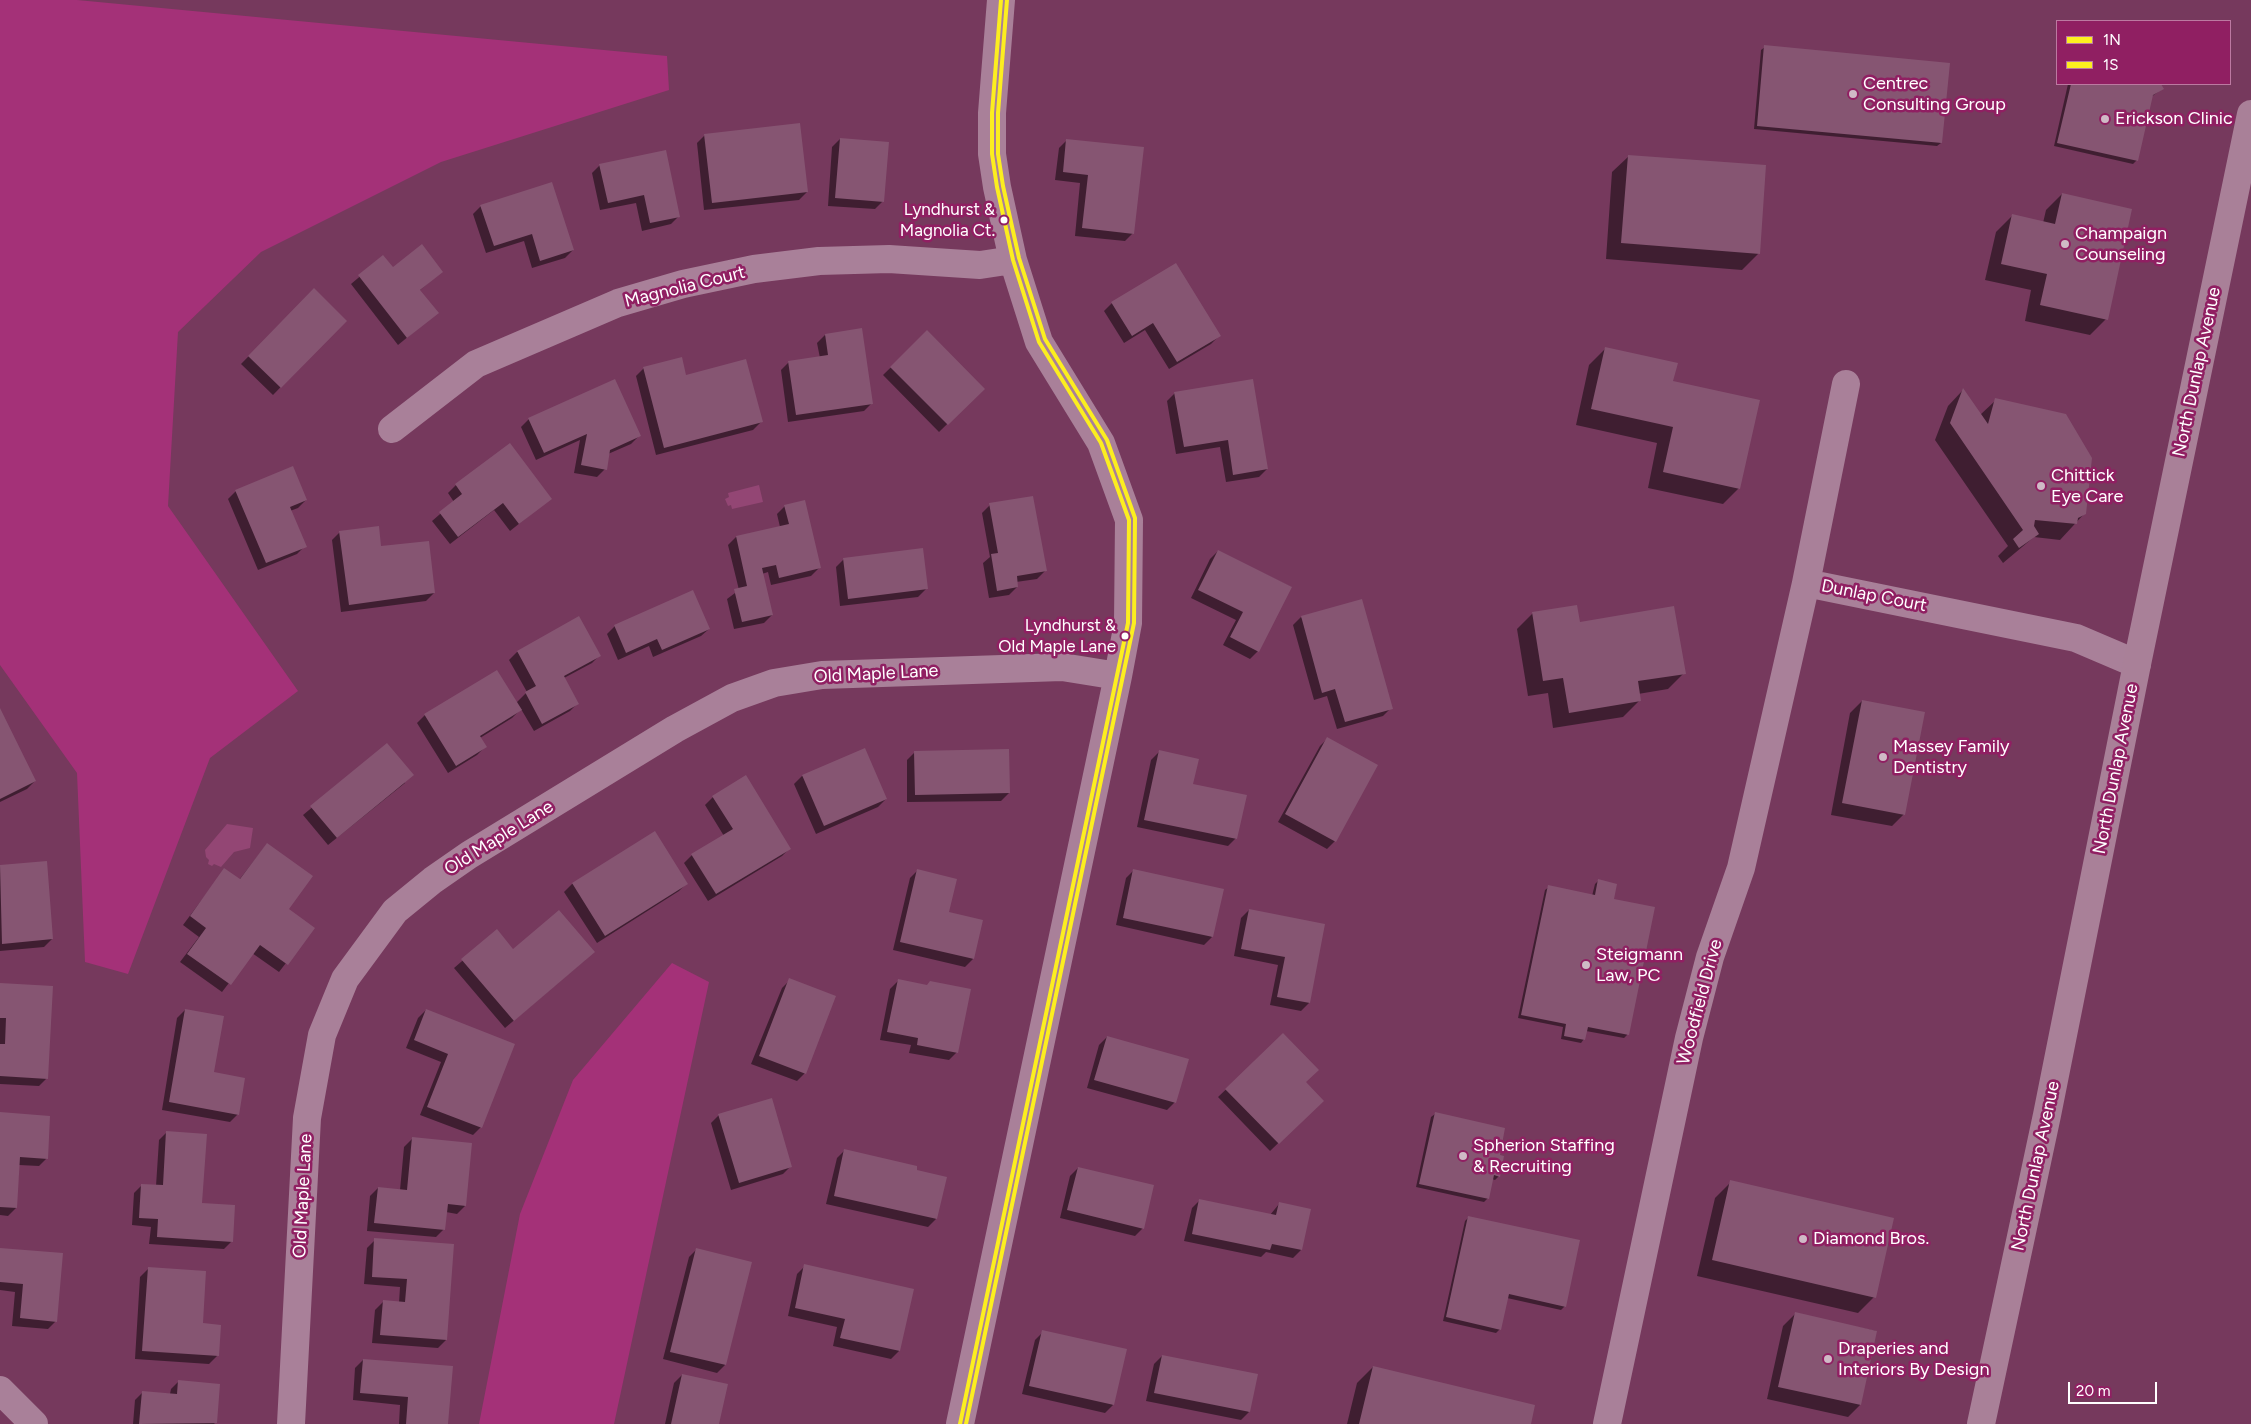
<!DOCTYPE html>
<style>
body{margin:0}
#map{position:relative;width:2251px;height:1424px;overflow:hidden;background:#76395d;font-family:Figtree,sans-serif}
canvas{display:block}
.legend{position:absolute;left:2056px;top:20px;width:175px;height:65px;box-sizing:border-box;background:#901f62;border:1px solid #bc79a1;margin:0;padding:6px 9px;list-style:none;font-size:15px;color:#fff}
.legend li{display:flex;align-items:center;gap:10px;height:25px}
.legend b{width:25px;border:1px solid #bc79a1}
.scale{position:absolute;left:2068px;top:1382px;width:89px;height:22px;box-sizing:border-box;border:2px solid #fff;border-top:0;padding-left:6px;font-size:15px;line-height:18px;white-space:nowrap;color:#fff;-webkit-text-stroke:4px #901f62;paint-order:stroke}
</style>
<div id="map">
<canvas width="2251" height="1424"></canvas>
<ul class="legend">
<li><b style="height:6px;background:#fcee1f"></b>1N</li>
<li><b style="height:6px;background:#fcee1f"></b>1S</li>
</ul>
<div class="scale">20 m</div>
</div>
<script>
const context = document.querySelector('canvas').getContext('2d');
context.lineJoin = 'round';
function paint(path, color) {
  context.fillStyle = color;
  context.fill(path, 'evenodd');
}
function poly(rows) {
  const path = new Path2D();
  for (const r of rows) {
    path.moveTo(r[0], r[1]);
    for (let i = 2; i < r.length; i += 2) path.lineTo(r[i], r[i + 1]);
  }
  return path;
}
function trace(path, color, width, dash) {
  context.strokeStyle = color;
  context.lineWidth = width;
  context.lineCap = dash ? 'butt' : 'round';
  context.setLineDash(dash || []);
  context.stroke(path);
}
function drawText(font, color, halo, rows, align = 'center') {
  context.font = font + ' Figtree,sans-serif';
  context.lineWidth = 5;
  context.setLineDash([]);
  context.textBaseline = 'middle';
  context.strokeStyle = halo;
  context.fillStyle = color;
  for (const [text, x, y, turn = 0] of rows) {
    context.save();
    context.translate(x, y);
    context.rotate((+turn || 0) * Math.PI / 180);
    context.textAlign = isNaN(turn) ? turn : align;
    if (halo) context.strokeText(text, 0, 0);
    context.fillText(text, 0, 0);
    context.restore();
  }
}
const green = poly([
 [0,0,77,0,667,56,669,90,441,162,261,252,178,332,168,506,298,691,210,758,128,974,85,962,77,773,0,665],
 [672,963,709,982,614,1424,479,1424,520,1214,573,1080]
]);
const water = poly([
 [759,485,763,502,732,509,731,505,728,506,725,499,729,497,728,493],
 [227,824,253,828,250,848,234,852,221,867,214,864,212,866,208,864,209,860,206,857,205,850]
]);
const shadow = poly([
 [1765,47,1941,143,1937,146,1754,129,1761,50],
 [2068,84,2159,84,2162,89,2151,97,2137,160,2133,164,2054,146],
 [705,135,807,192,799,200,704,210,697,143],
 [840,139,883,201,875,209,828,206,832,147],
 [1067,140,1133,233,1125,241,1075,236,1080,183,1055,180,1059,148],
 [1629,156,1759,253,1742,270,1606,259,1612,172],
 [600,165,679,216,671,224,642,231,636,203,600,210,592,173],
 [2062,194,2106,319,2090,335,2025,321,2031,290,1985,280,1996,232,2012,216,2043,223,2046,210],
 [481,206,573,250,565,258,532,268,524,241,486,253,473,214],
 [383,257,392,269,441,272,419,291,437,313,398,345,351,284],
 [314,290,345,321,273,395,241,364],
 [1112,303,1219,336,1211,344,1169,369,1145,330,1124,343,1104,311],
 [927,332,983,389,939,432,883,375],
 [825,335,872,403,864,411,788,422,781,370,789,362,820,358,817,343],
 [1605,349,1739,488,1723,504,1648,488,1657,443,1576,425,1589,365],
 [644,368,686,376,761,422,753,430,656,455,636,376],
 [1963,390,1980,415,1996,400,2084,514,2060,540,2034,537,2003,563,1998,556,2008,546,1935,440,1948,406],
 [1175,393,1267,469,1259,477,1226,482,1220,447,1176,454,1167,401],
 [529,419,639,436,631,444,608,454,605,469,597,477,574,473,580,440,536,460,521,427],
 [456,485,550,499,510,531,494,510,450,544,432,521,454,502,448,493],
 [236,491,306,500,298,508,290,511,305,546,297,554,258,570,228,499],
 [990,505,1045,571,1037,579,1016,582,1017,587,1009,595,989,598,983,563,990,557,982,513],
 [785,506,819,568,811,576,771,585,768,572,762,574,772,615,764,623,734,629,727,599,739,590,728,545,736,537,780,527,777,514],
 [340,532,380,548,434,593,426,601,341,612,332,540],
 [1218,551,1291,587,1258,651,1250,659,1223,645,1236,620,1191,598,1210,559],
 [844,559,926,589,918,597,840,606,836,567],
 [1533,613,1579,623,1684,673,1668,689,1638,694,1639,701,1623,717,1553,728,1548,693,1528,696,1517,629],
 [1301,617,1391,708,1383,716,1337,729,1327,696,1314,700,1293,625],
 [579,618,600,655,592,663,564,678,578,703,570,711,534,731,521,709,512,718,480,738,485,747,477,755,448,773,417,723,425,715,516,703,527,692,509,660,517,652],
 [615,626,709,629,701,636,653,657,649,646,618,660,607,634],
 [1862,701,1904,814,1892,826,1831,815,1850,713],
 [0,710,35,781,27,789,0,802],
 [1328,738,1335,841,1327,849,1278,822,1320,746],
 [387,745,405,783,328,845,303,815],
 [915,752,1009,793,1001,801,907,802,907,760],
 [1159,752,1192,785,1236,838,1228,846,1137,827,1151,760],
 [802,776,886,799,878,807,816,834,794,784],
 [713,797,789,849,782,856,708,901,684,863,692,855,724,836,705,805],
 [654,833,687,883,679,891,597,943,564,892,572,884],
 [267,844,287,909,313,928,279,972,252,953,222,992,180,962,199,937,183,925,224,870,239,880],
 [45,863,52,939,44,947,0,951,0,866],
 [918,870,948,913,973,959,965,967,893,950,910,878],
 [1134,870,1212,937,1204,945,1116,925,1126,878],
 [1598,881,1613,900,1627,1035,1624,1038,1586,1031,1584,1039,1581,1043,1561,1039,1563,1027,1518,1018,1545,890,1549,887,1592,896,1595,884],
 [1249,910,1324,925,1309,1003,1301,1011,1270,1005,1278,965,1234,956,1241,918],
 [497,931,513,950,585,960,505,1028,454,968],
 [790,980,805,1073,797,1081,751,1064,782,988],
 [898,981,957,1052,949,1060,909,1053,911,1045,880,1040,890,989],
 [0,984,47,1078,39,1086,0,1084],
 [185,1010,213,1073,238,1114,230,1122,162,1110,177,1018],
 [426,1010,513,1044,481,1127,473,1135,420,1115,441,1062,406,1048,418,1018],
 [1283,1035,1304,1083,1322,1101,1270,1151,1218,1097],
 [1107,1037,1175,1102,1167,1110,1087,1088,1099,1045],
 [0,1113,47,1158,39,1166,19,1165,16,1208,8,1216,0,1215],
 [1435,1114,1498,1156,1499,1176,1495,1180,1492,1179,1488,1198,1484,1202,1416,1187,1431,1117],
 [719,1115,791,1166,783,1174,731,1190,711,1123],
 [167,1132,201,1204,232,1241,224,1249,149,1244,151,1227,132,1225,134,1193,142,1185,156,1186,159,1140],
 [412,1139,465,1206,457,1214,446,1212,444,1229,436,1237,367,1231,370,1196,378,1188,400,1190,404,1147],
 [845,1150,915,1171,936,1219,928,1227,826,1204,837,1158],
 [1078,1168,1143,1228,1135,1236,1060,1218,1070,1176],
 [1731,1182,1874,1297,1858,1313,1697,1276,1715,1198],
 [1200,1200,1270,1215,1279,1204,1301,1250,1293,1258,1266,1252,1261,1257,1184,1241,1192,1208],
 [1469,1217,1565,1306,1561,1310,1507,1298,1500,1329,1496,1333,1443,1321,1465,1221],
 [375,1240,453,1246,446,1340,438,1348,372,1343,375,1310,383,1302,399,1303,400,1287,364,1284,367,1248],
 [0,1249,56,1321,48,1329,12,1326,15,1292,0,1290],
 [697,1249,725,1365,717,1373,663,1359,689,1257],
 [805,1266,913,1290,899,1351,891,1359,833,1346,837,1327,788,1316,797,1274],
 [148,1269,202,1325,217,1356,209,1364,135,1359,140,1277],
 [1795,1314,1876,1331,1860,1405,1848,1417,1767,1399,1783,1326],
 [1043,1332,1113,1405,1105,1413,1022,1394,1035,1340],
 [1162,1356,1249,1412,1241,1420,1146,1401,1154,1364],
 [363,1360,447,1424,399,1424,400,1405,353,1400,355,1368],
 [1373,1367,1530,1424,1347,1424,1357,1383],
 [682,1375,717,1424,665,1424,674,1383],
 [179,1381,216,1422,214,1424,133,1424,135,1400,143,1392,170,1394,171,1389]
]);
const building = poly([
 [1764,45,1950,63,1942,143,1757,126],
 [2071,84,2161,84,2164,89,2153,95,2138,161,2057,143],
 [800,123,808,192,712,203,704,134],
 [840,138,889,142,884,202,835,198],
 [1066,139,1144,147,1134,234,1082,228,1088,175,1063,172],
 [666,150,680,217,650,223,644,195,608,203,599,164],
 [1628,155,1766,165,1760,254,1621,243],
 [552,182,574,250,540,261,532,234,494,246,480,205],
 [2062,193,2132,209,2108,320,2040,305,2047,274,2001,264,2012,214,2055,224],
 [422,244,443,272,420,290,439,313,407,338,358,275,383,255,393,267],
 [1176,263,1221,336,1177,362,1153,323,1132,336,1111,302],
 [314,288,347,321,281,388,248,356],
 [862,328,873,404,796,415,788,361,828,355,825,334],
 [927,330,985,389,948,425,890,367],
 [1605,347,1678,363,1673,381,1760,400,1740,489,1663,472,1673,427,1591,409],
 [682,357,686,375,746,359,763,422,664,448,643,367],
 [615,379,641,436,610,450,607,470,581,465,587,434,544,453,528,418],
 [1253,379,1268,469,1233,475,1228,440,1184,447,1174,392],
 [1963,388,1988,424,1995,398,2066,414,2092,458,2086,514,2078,518,2077,524,2035,520,2034,526,2039,534,2019,548,2013,539,2023,530,1950,423],
 [510,443,552,499,519,524,503,503,458,537,439,512,462,494,455,484],
 [293,466,307,500,290,507,307,547,266,563,235,490],
 [1033,496,1047,571,1017,576,1018,587,997,591,991,554,998,553,989,503],
 [805,500,821,568,779,578,776,565,762,568,773,615,742,622,734,589,747,586,736,536,789,524,784,505],
 [379,526,381,546,429,541,435,593,349,605,339,531],
 [923,548,928,589,848,599,843,558],
 [1218,550,1292,587,1259,652,1230,637,1243,612,1198,590],
 [693,590,710,629,662,650,657,639,626,653,614,625],
 [1362,599,1393,709,1345,722,1335,689,1322,693,1301,616],
 [1577,605,1580,622,1674,606,1686,674,1638,681,1641,701,1569,713,1563,678,1543,681,1532,612],
 [579,616,601,656,564,676,579,704,542,724,525,692,536,686,517,651],
 [497,670,522,710,480,736,487,747,456,766,424,714],
 [1862,700,1925,712,1905,815,1842,803],
 [0,708,36,781,0,799],
 [1327,737,1378,765,1336,842,1285,814],
 [387,743,414,775,337,838,310,806],
 [865,748,887,799,824,826,802,775],
 [1009,749,1010,793,915,795,914,751],
 [1159,750,1199,759,1193,784,1247,795,1237,839,1144,820],
 [746,775,791,849,716,894,691,854,733,829,712,796],
 [655,831,688,884,605,936,572,883],
 [267,843,313,876,289,909,315,928,288,965,260,945,231,985,187,954,206,928,190,916,224,868,240,879],
 [47,861,53,939,2,944,0,865],
 [917,869,957,879,949,912,983,920,974,959,900,942],
 [1133,869,1224,889,1213,937,1123,918],
 [1598,879,1617,884,1614,899,1655,907,1629,1035,1588,1027,1585,1040,1564,1036,1566,1024,1521,1015,1548,885,1595,895],
 [1249,909,1325,924,1310,1003,1277,997,1285,957,1241,949],
 [559,910,595,952,514,1021,461,959,497,929,513,949],
 [789,978,836,996,806,1074,759,1056],
 [898,979,927,985,930,981,971,989,958,1053,917,1045,918,1038,887,1032],
 [0,983,53,986,48,1079,0,1076,0,1044,5,1044,6,1018,0,1018],
 [185,1009,224,1016,214,1072,245,1078,239,1115,169,1102],
 [426,1009,515,1044,482,1128,427,1107,448,1054,414,1040],
 [1283,1033,1319,1070,1306,1082,1324,1101,1279,1144,1225,1089],
 [1107,1036,1189,1059,1176,1103,1094,1080],
 [772,1098,792,1167,739,1183,718,1114],
 [0,1112,50,1116,48,1159,20,1157,17,1208,0,1207],
 [1435,1112,1505,1128,1500,1155,1504,1156,1500,1177,1494,1175,1489,1199,1419,1184],
 [166,1131,207,1134,202,1203,235,1205,233,1242,157,1237,158,1219,139,1218,141,1184,163,1185],
 [412,1137,472,1143,466,1206,448,1204,445,1230,374,1223,378,1187,407,1190],
 [844,1149,917,1166,917,1170,947,1177,937,1219,834,1196],
 [1078,1167,1154,1185,1144,1229,1067,1210],
 [1730,1180,1894,1218,1876,1298,1712,1260],
 [1199,1199,1276,1215,1279,1202,1311,1209,1302,1250,1272,1244,1270,1250,1192,1234],
 [1468,1216,1580,1240,1566,1307,1509,1294,1501,1330,1446,1317],
 [374,1238,454,1244,447,1340,380,1335,383,1300,405,1302,407,1279,372,1277],
 [0,1248,63,1253,57,1322,20,1318,23,1284,0,1282],
 [696,1248,752,1262,726,1365,670,1352],
 [804,1264,914,1289,900,1351,840,1338,845,1319,795,1308],
 [148,1267,206,1271,203,1323,221,1325,219,1356,142,1351],
 [1795,1312,1877,1331,1861,1405,1778,1387],
 [1042,1330,1127,1349,1114,1405,1029,1386],
 [1162,1355,1258,1374,1250,1412,1154,1393],
 [363,1359,453,1366,448,1424,406,1424,408,1397,360,1393],
 [1373,1366,1535,1405,1531,1424,1359,1424],
 [682,1374,728,1384,719,1424,671,1424],
 [178,1380,220,1384,217,1423,139,1424,142,1391,177,1394]
]);
const street = poly([
 [1846,384,1806,583,2076,638,2137,664],
 [392,429,476,364,618,303,683,284,754,269,819,261,889,259,980,265,1013,260],
 [0,1390,34,1424],
 [291,1424,307,1118,322,1035,345,979,395,911,433,880,469,855,675,729,732,698,774,683,822,675,1062,667,1118,676],
 [960,1424,1118,676,1128,623,1129,520,1101,443,1039,342,1013,260,997,187,992,154,992,113,1001,0],
 [1607,1424,1689,1038,1710,957,1741,868,1806,583]
]);
const primary = poly([
 [1981,1424,2047,1115,2137,664,2251,114]
]);
const bus1 = poly([
 [960,1424,1128,623,1129,520,1101,443,1039,342,1013,260,997,187,992,154,992,113,1001,0]
]);
const bus2 = poly([
 [966,1424,1134,623,1135,518,1107,440,1045,339,1019,258,1003,186,998,154,998,113,1007,0]
]);
const markers = [
 [1853,94,5,"#cfbac6"],
 [2105,119,5,"#cfbac6"],
 [1004,220,4.5,"#fff"],
 [2065,244,5,"#cfbac6"],
 [2041,486,5,"#cfbac6"],
 [1125,636,4.5,"#fff"],
 [1883,757,5,"#cfbac6"],
 [1586,965,5,"#cfbac6"],
 [1463,1156,5,"#cfbac6"],
 [1803,1239,5,"#cfbac6"],
 [1828,1359,5,"#cfbac6"]
];
const busNames = [
 ["Lyndhurst &",995,210],
 ["Magnolia Ct.",995,231],
 ["Lyndhurst &",1116,626],
 ["Old Maple Lane",1116,647]
];
const poiNames = [
 ["Centrec",1863,84],
 ["Consulting Group",1863,105],
 ["Erickson Clinic",2115,119],
 ["Champaign",2075,234],
 ["Counseling",2075,255],
 ["Chittick",2051,476],
 ["Eye Care",2051,497],
 ["Massey Family",1893,747],
 ["Dentistry",1893,768],
 ["Steigmann",1596,955],
 ["Law, PC",1596,976],
 ["Spherion Staffing",1473,1146],
 ["& Recruiting",1473,1167],
 ["Diamond Bros.",1813,1239],
 ["Draperies and",1838,1349],
 ["Interiors By Design",1838,1370]
];
const streetNames = [
 ["Magnolia Court",685,287,-14],
 ["North Dunlap Avenue",2197,372,-78],
 ["Dunlap Court",1874,596,11],
 ["Old Maple Lane",876,674,-3],
 ["North Dunlap Avenue",2116,769,-79],
 ["Old Maple Lane",499,838,-32],
 ["Woodfield Drive",1700,1002,-75],
 ["North Dunlap Avenue",2036,1166,-78],
 ["Old Maple Lane",303,1196,-87]
];
paint(green, '#a43178');
paint(water, '#934674');
paint(shadow, '#0007');
paint(building, '#865572');
trace(street, '#a98099', 28);
trace(primary, '#a98098', 28);
trace(bus1, '#fcee1f', 4);
trace(bus2, '#fcee1f', 4);
for (const [x, y, r, color] of markers) {
  const dot = new Path2D();
  dot.arc(x, y, r, 0, 2 * Math.PI);
  context.fillStyle = color;
  context.fill(dot);
  trace(dot, '#901f62', 2);
}
drawText('17px', '#fff', '#901f62', busNames, 'right');
drawText('18px', '#fff', '#901f62', poiNames, 'left');
drawText('18px', '#fff', '#901f62', streetNames);
</script>
